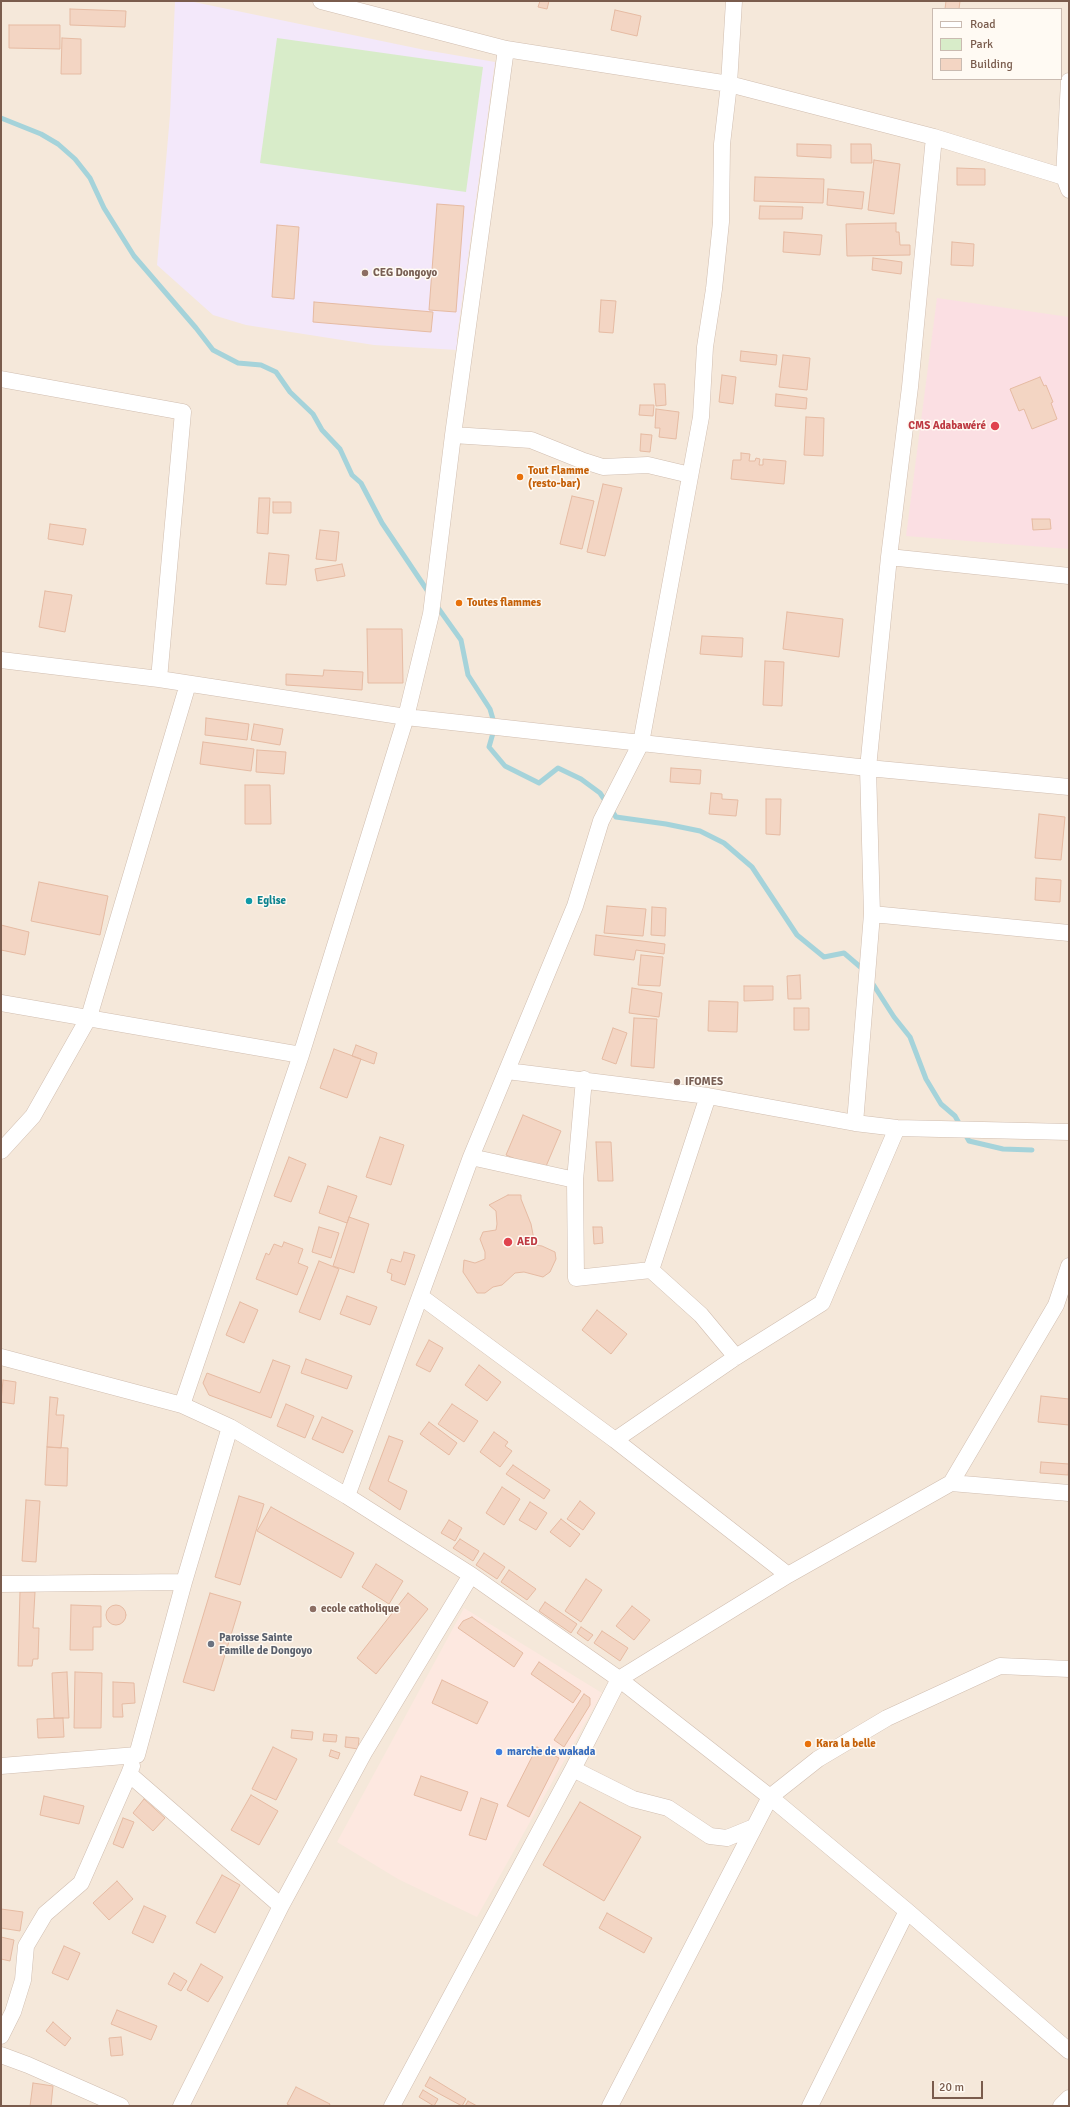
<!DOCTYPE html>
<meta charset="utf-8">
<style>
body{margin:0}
#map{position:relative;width:1070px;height:2107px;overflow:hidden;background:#fdf6ec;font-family:Signika,sans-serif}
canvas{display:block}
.frame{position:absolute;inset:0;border:2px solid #7a5c4d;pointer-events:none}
.legend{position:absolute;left:932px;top:8px;width:130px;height:72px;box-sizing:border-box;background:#fffaf3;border:1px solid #cabbb1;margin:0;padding:5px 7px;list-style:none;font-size:12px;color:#7a5c4d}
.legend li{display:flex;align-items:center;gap:8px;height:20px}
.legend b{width:20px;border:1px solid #cabbb1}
.scale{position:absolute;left:932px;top:2081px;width:51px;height:18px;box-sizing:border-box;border:2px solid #7a5c4d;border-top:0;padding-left:5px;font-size:12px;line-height:14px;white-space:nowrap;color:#7a5c4d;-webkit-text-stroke:3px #fffaf3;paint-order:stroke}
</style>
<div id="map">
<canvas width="1070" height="2107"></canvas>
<div class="frame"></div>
<ul class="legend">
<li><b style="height:5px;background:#fff"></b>Road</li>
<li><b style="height:11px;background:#d8ecc9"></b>Park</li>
<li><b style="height:11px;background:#f3d5c3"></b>Building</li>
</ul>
<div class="scale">20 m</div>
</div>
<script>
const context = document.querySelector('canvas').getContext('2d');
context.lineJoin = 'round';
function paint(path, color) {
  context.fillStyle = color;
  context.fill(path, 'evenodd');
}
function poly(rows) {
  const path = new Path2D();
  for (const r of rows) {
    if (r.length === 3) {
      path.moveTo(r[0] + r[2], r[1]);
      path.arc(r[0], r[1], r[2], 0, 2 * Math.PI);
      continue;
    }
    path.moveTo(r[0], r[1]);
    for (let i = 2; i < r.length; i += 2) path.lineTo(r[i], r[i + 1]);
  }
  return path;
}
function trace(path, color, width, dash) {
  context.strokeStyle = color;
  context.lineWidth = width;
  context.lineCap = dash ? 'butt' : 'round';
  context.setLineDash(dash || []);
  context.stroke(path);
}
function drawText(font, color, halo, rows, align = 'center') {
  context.font = font + ' Signika,sans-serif';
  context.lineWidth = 3;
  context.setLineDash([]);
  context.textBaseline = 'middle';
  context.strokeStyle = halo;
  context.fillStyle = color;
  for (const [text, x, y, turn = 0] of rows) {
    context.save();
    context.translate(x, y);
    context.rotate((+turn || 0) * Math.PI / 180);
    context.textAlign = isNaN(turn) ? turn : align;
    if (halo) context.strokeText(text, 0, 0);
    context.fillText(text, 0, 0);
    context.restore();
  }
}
const residential = poly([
 [1,1,1069,1,1069,2106,1,2106],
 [933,9,1061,9,1061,79,933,79]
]);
const commercial = poly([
 [464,1608,602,1693,477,1917,398,1879,337,1842]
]);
const education = poly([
 [175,1,189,1,425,50,495,62,457,337,457,350,374,345,246,325,213,315,157,265,170,115]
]);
const medical = poly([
 [937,298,1069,317,1069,549,906,536]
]);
const green = poly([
 [277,38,483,67,466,192,260,163]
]);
const stream = poly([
 [1,118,41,134,58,144,75,159,90,178,104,208,134,256,196,328,213,350,238,363,261,365,276,372,290,392,313,414,322,430,340,449,352,475,361,483,382,523,429,593],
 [436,605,461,640,468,675,490,709,495,726,489,747,505,766,539,783,558,768,581,779,600,793,616,817,666,824,700,831,724,843,752,867,797,935,824,957,844,953,865,971],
 [871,981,894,1017,910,1037,926,1079,941,1104,955,1116,969,1141,1003,1149,1032,1150]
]);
const building = poly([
 [540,1,549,1,547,9,538,7,540,1],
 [946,1,960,1,959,9,945,9,946,1],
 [70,9,126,11,125,27,70,25,70,9],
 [615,10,641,16,637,36,611,30,615,10],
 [9,25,60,25,60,49,9,48,9,25],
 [62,38,81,39,81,74,61,74,62,38],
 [797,144,831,145,831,158,797,156,797,144],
 [851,144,871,144,872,163,851,163,851,144],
 [874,160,900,164,894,214,868,210,874,160],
 [957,168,985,169,985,185,957,185,957,168],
 [755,177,824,179,823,203,754,201,755,177],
 [828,189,864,192,862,209,827,205,828,189],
 [437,204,464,206,456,312,429,310,437,204],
 [760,206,803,207,802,219,759,219,760,206],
 [896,223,896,232,899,232,900,245,910,245,910,255,847,256,846,224,896,223],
 [277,225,299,227,294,299,272,297,277,225],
 [784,232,822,235,820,255,783,252,784,232],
 [952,242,974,244,973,266,951,265,952,242],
 [873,258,902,262,901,274,872,270,873,258],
 [601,300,616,301,613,333,599,332,601,300],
 [314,302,433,312,431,332,313,322,314,302],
 [741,351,777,355,776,365,740,361,741,351],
 [783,355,810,358,807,390,779,387,783,355],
 [722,375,736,377,733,404,719,402,722,375],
 [1040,377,1044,386,1046,385,1053,402,1051,403,1057,419,1032,429,1024,409,1019,411,1010,389,1040,377],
 [654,384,665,384,666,405,656,406,654,384],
 [776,394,807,398,806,409,775,406,776,394],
 [640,405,654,405,653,416,639,415,640,405],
 [656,409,679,412,676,439,659,437,660,428,655,428,656,409],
 [806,417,824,418,823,456,804,455,806,417],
 [641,434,652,435,650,452,640,451,641,434],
 [741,453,750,454,749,461,755,461,756,458,760,459,759,465,763,465,763,459,786,461,784,484,731,479,733,460,741,460,741,453],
 [603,484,622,488,605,556,587,552,603,484],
 [572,496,594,501,582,549,560,544,572,496],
 [259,498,270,498,268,534,257,533,259,498],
 [273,502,291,502,291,513,273,513,273,502],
 [1032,519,1050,519,1051,529,1033,530,1032,519],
 [50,524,86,529,83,545,48,539,50,524],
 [320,530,339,532,336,561,316,559,320,530],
 [269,553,289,555,286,585,266,584,269,553],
 [342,564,345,576,317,581,315,569,342,564],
 [45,591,72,595,65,632,39,627,45,591],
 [787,612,843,619,839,657,783,649,787,612],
 [367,629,402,629,403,683,368,683,367,629],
 [702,636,743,638,742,657,700,654,702,636],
 [765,661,784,662,782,706,763,705,765,661],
 [324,670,363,672,362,690,286,685,286,674,323,676,324,670],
 [206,718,249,724,247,740,205,735,206,718],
 [254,724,283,729,280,745,251,740,254,724],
 [203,742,254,749,251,771,200,764,203,742],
 [257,750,286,752,284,774,256,772,257,750],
 [671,768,701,770,700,784,670,782,671,768],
 [245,785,270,785,271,824,245,824,245,785],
 [711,793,722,794,722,799,738,800,736,816,709,814,711,793],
 [766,799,781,799,780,835,766,834,766,799],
 [1039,814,1065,817,1061,860,1035,858,1039,814],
 [1036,878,1061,880,1060,902,1035,900,1036,878],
 [39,882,108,896,100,935,31,921,39,882],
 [607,906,646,909,643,936,604,933,607,906],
 [652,907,666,908,665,936,651,935,652,907],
 [1,925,29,932,25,955,1,950,1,925],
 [596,935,665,944,664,954,636,950,634,960,594,955,596,935],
 [641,955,663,957,660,986,638,985,641,955],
 [800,975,801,999,788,999,787,976,800,975],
 [744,986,773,986,773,1000,744,1001,744,986],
 [632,988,662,993,659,1017,629,1013,632,988],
 [709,1001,738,1002,737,1032,708,1031,709,1001],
 [794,1008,809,1008,809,1030,794,1030,794,1008],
 [634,1018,657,1019,654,1068,631,1066,634,1018],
 [613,1028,627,1033,616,1064,602,1059,613,1028],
 [356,1045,377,1053,374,1064,352,1056,356,1045],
 [334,1049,361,1059,347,1098,320,1088,334,1049],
 [523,1115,561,1131,544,1171,506,1155,523,1115],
 [380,1137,404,1145,391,1185,366,1177,380,1137],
 [596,1142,611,1142,613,1181,598,1181,596,1142],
 [289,1157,306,1164,291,1202,274,1196,289,1157],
 [328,1186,357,1196,347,1223,319,1213,328,1186],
 [508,1195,521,1195,521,1199,531,1224,535,1245,542,1246,555,1252,556,1259,550,1272,543,1277,524,1272,515,1273,502,1285,493,1287,485,1293,477,1293,463,1272,464,1260,475,1263,485,1259,485,1252,480,1239,483,1232,496,1230,497,1224,496,1211,489,1205,508,1195],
 [349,1217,369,1224,354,1273,333,1266,349,1217],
 [319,1227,339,1233,331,1258,312,1252,319,1227],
 [593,1227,602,1227,603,1243,594,1244,593,1227],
 [284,1242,303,1249,298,1263,308,1267,297,1295,256,1279,266,1253,269,1255,274,1244,282,1247,284,1242],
 [404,1252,415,1255,405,1285,391,1280,392,1274,387,1272,391,1259,401,1262,404,1252],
 [319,1261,339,1269,320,1320,299,1312,319,1261],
 [347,1296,377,1307,370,1325,340,1314,347,1296],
 [240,1302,258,1310,244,1343,226,1335,240,1302],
 [597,1310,627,1334,611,1354,582,1330,597,1310],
 [429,1340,443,1348,430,1372,416,1365,429,1340],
 [306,1359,352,1376,347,1389,301,1373,306,1359],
 [273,1360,290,1366,271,1418,209,1395,203,1383,207,1373,260,1393,273,1360],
 [479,1365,501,1382,487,1401,465,1385,479,1365],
 [3,1380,16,1382,14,1404,1,1402,3,1380],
 [1041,1396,1069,1399,1069,1425,1038,1422,1041,1396],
 [50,1397,58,1398,56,1415,64,1415,61,1448,47,1447,50,1397],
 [286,1404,314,1416,305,1438,277,1426,286,1404],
 [452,1404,478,1421,464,1442,438,1424,452,1404],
 [322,1417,353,1431,343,1453,312,1439,322,1417],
 [429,1422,457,1443,449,1455,420,1434,429,1422],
 [494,1432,508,1442,505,1446,512,1451,500,1467,480,1452,494,1432],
 [389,1436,403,1441,388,1481,407,1491,400,1510,369,1489,389,1436],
 [47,1447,68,1448,67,1486,45,1485,47,1447],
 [1041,1462,1069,1464,1068,1475,1040,1473,1041,1462],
 [513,1465,550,1490,544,1499,506,1474,513,1465],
 [502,1487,520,1499,504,1525,486,1513,502,1487],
 [239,1496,264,1504,240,1585,215,1577,239,1496],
 [26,1500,40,1501,36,1562,22,1561,26,1500],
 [580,1501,595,1513,583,1530,567,1519,580,1501],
 [530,1502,547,1513,536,1530,519,1520,530,1502],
 [271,1507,354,1553,341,1578,257,1531,271,1507],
 [561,1519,580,1534,570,1547,550,1532,561,1519],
 [449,1520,462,1528,455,1541,441,1533,449,1520],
 [460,1539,479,1551,473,1561,453,1548,460,1539],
 [484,1553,505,1567,497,1579,476,1565,484,1553],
 [376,1564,403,1581,389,1604,362,1587,376,1564],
 [509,1570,536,1589,527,1600,501,1582,509,1570],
 [586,1579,602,1590,581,1622,565,1611,586,1579],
 [20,1592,35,1592,33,1628,39,1628,38,1659,33,1659,32,1666,18,1666,20,1592],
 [210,1593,241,1602,214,1691,183,1682,210,1593],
 [408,1593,428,1609,376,1674,357,1658,408,1593],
 [545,1602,577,1624,571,1633,539,1611,545,1602],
 [71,1605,101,1606,101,1627,93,1627,93,1650,70,1650,71,1605],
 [116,1615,10],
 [632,1606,650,1620,634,1640,616,1626,632,1606],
 [472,1617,523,1653,514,1667,458,1628,463,1621,472,1617],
 [581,1627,593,1635,588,1641,577,1633,581,1627],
 [602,1631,628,1648,620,1661,594,1643,602,1631],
 [539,1662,581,1691,573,1703,531,1674,539,1662],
 [67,1672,69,1718,54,1718,52,1673,67,1672],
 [75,1672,102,1673,101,1728,74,1728,75,1672],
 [442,1680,488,1702,477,1724,432,1703,442,1680],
 [113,1682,134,1683,135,1703,122,1704,123,1717,113,1717,113,1682],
 [584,1694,590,1698,590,1705,564,1747,554,1740,584,1694],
 [63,1718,64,1737,38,1738,37,1719,63,1718],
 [292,1730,313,1732,312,1740,291,1738,292,1730],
 [324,1734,337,1735,336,1742,323,1741,324,1734],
 [346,1737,359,1738,358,1749,345,1747,346,1737],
 [273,1747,297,1759,276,1800,252,1789,273,1747],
 [537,1747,559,1758,529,1817,507,1806,537,1747],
 [331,1750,340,1753,338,1759,329,1756,331,1750],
 [421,1776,468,1792,461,1811,414,1795,421,1776],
 [251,1795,278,1811,259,1845,231,1830,251,1795],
 [44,1796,84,1806,79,1824,40,1815,44,1796],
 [481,1798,498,1804,486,1840,469,1835,481,1798],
 [144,1799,165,1818,153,1831,133,1813,144,1799],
 [580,1802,641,1837,604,1901,543,1865,580,1802],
 [123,1818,134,1822,123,1848,113,1844,123,1818],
 [222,1875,240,1885,215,1933,196,1923,222,1875],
 [117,1881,133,1899,109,1920,93,1903,117,1881],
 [144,1906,166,1916,153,1943,132,1933,144,1906],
 [1,1909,23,1912,20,1931,1,1928,1,1909],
 [607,1913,652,1938,644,1953,599,1928,607,1913],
 [1,1937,14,1940,10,1961,1,1959,1,1937],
 [64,1946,80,1953,68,1980,52,1973,64,1946],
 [201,1964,223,1977,208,2002,187,1990,201,1964],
 [174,1973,187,1981,181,1991,168,1984,174,1973],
 [117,2010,157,2026,151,2040,111,2024,117,2010],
 [53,2022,71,2038,65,2046,46,2031,53,2022],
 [121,2037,123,2055,111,2056,109,2038,121,2037],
 [430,2077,466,2099,462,2106,425,2086,430,2077],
 [33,2083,53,2086,51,2106,30,2106,33,2083],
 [296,2087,330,2104,329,2106,291,2106,287,2104,296,2087],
 [423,2090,438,2099,434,2106,419,2097,423,2090],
 [468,2101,477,2106,465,2106,468,2101]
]);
const minor = poly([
 [321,1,506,49,729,84,934,137,1064,177],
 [1069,81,1064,177,1069,190],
 [1,379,183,412,159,679],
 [453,435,531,440,581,460,603,467,648,465,690,475],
 [889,557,1069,576],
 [1,660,159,679,406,717,868,768,1069,787],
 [872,914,1069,933],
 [1,1003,301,1055],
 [507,1071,708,1096,855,1123,897,1128,1069,1132],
 [584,1079,575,1180,576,1278,651,1270,701,1315,736,1357],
 [855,1123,872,914,868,768,889,557,910,387,934,137],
 [1,1151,33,1116,89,1017,188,684],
 [471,1157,575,1180],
 [651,1270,708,1096],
 [420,1296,615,1440,788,1575],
 [1,1357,182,1405,230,1427,347,1496,471,1575,619,1679,770,1797,907,1911,1069,2051],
 [182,1405,301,1055,406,717,431,614,453,435,506,49],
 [615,1440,736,1357,822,1303,897,1128],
 [951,1483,1056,1305,1069,1266],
 [347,1496,471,1157,575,906,601,821,641,743,701,417,705,347,714,289,721,222,722,144,729,84,734,1],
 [1,1584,184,1582],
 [1,1766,137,1755,184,1582,230,1427],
 [132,1766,129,1774,281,1906],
 [573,1769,633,1799,668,1808,710,1836,727,1838,754,1827],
 [1,2036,13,2012,23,1980,26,1946,45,1914,81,1883,129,1774],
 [1,2055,28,2065,121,2106],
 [181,2106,281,1906,365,1751,471,1575],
 [392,2106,573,1769,619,1679,788,1575,951,1483,1069,1493],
 [610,2106,770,1797,818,1759,887,1718,1000,1666,1069,1669],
 [810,2106,907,1911],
 [1061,2106,1069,2098]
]);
const markers = [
 [365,273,4,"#8d6e63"],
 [995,426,5,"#e0444e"],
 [520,477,4,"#e8710a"],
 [459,603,4,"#e8710a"],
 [249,901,4,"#0f9aa8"],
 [677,1082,4,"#8d6e63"],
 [508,1242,5,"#e0444e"],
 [313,1609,4,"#8d6e63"],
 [211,1644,4,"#6b7280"],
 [808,1744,4,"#e8710a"],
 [499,1752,4,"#3f7fe0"]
];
const educationNames = [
 ["CEG Dongoyo",373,273],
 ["IFOMES",685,1082],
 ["ecole catholique",321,1609]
];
const healthNames = [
 ["CMS Adabawéré",986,426],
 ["AED",517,1242,"left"]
];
const foodNames = [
 ["Tout Flamme",528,471],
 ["(resto-bar)",528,484],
 ["Toutes flammes",467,603],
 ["Kara la belle",816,1744]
];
const cultureNames = [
 ["Eglise",257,901]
];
const worshipNames = [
 ["Paroisse Sainte",219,1638],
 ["Famille de Dongoyo",219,1651]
];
const shopNames = [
 ["marche de wakada",507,1752]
];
paint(residential, '#f5e8da');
paint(commercial, '#fde8e0');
paint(education, '#f3e8fa');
paint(medical, '#fbdfe3');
paint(green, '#d8ecc9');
trace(stream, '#a5d3da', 5);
paint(building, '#f3d5c3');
trace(building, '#e6bba3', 1);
trace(minor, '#d1beb0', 17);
trace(minor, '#fff', 16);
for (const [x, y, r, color] of markers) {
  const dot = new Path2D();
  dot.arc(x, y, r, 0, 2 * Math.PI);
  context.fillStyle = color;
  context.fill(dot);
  trace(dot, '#fffaf3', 1.5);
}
drawText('bold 11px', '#785e54', '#fffaf3', educationNames, 'left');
drawText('bold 11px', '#be3a42', '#fffaf3', healthNames, 'right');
drawText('bold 11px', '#c56008', '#fffaf3', foodNames, 'left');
drawText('bold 11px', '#0d838f', '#fffaf3', cultureNames, 'left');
drawText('bold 11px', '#5b616d', '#fffaf3', worshipNames, 'left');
drawText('bold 11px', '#366cbe', '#fffaf3', shopNames, 'left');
</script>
